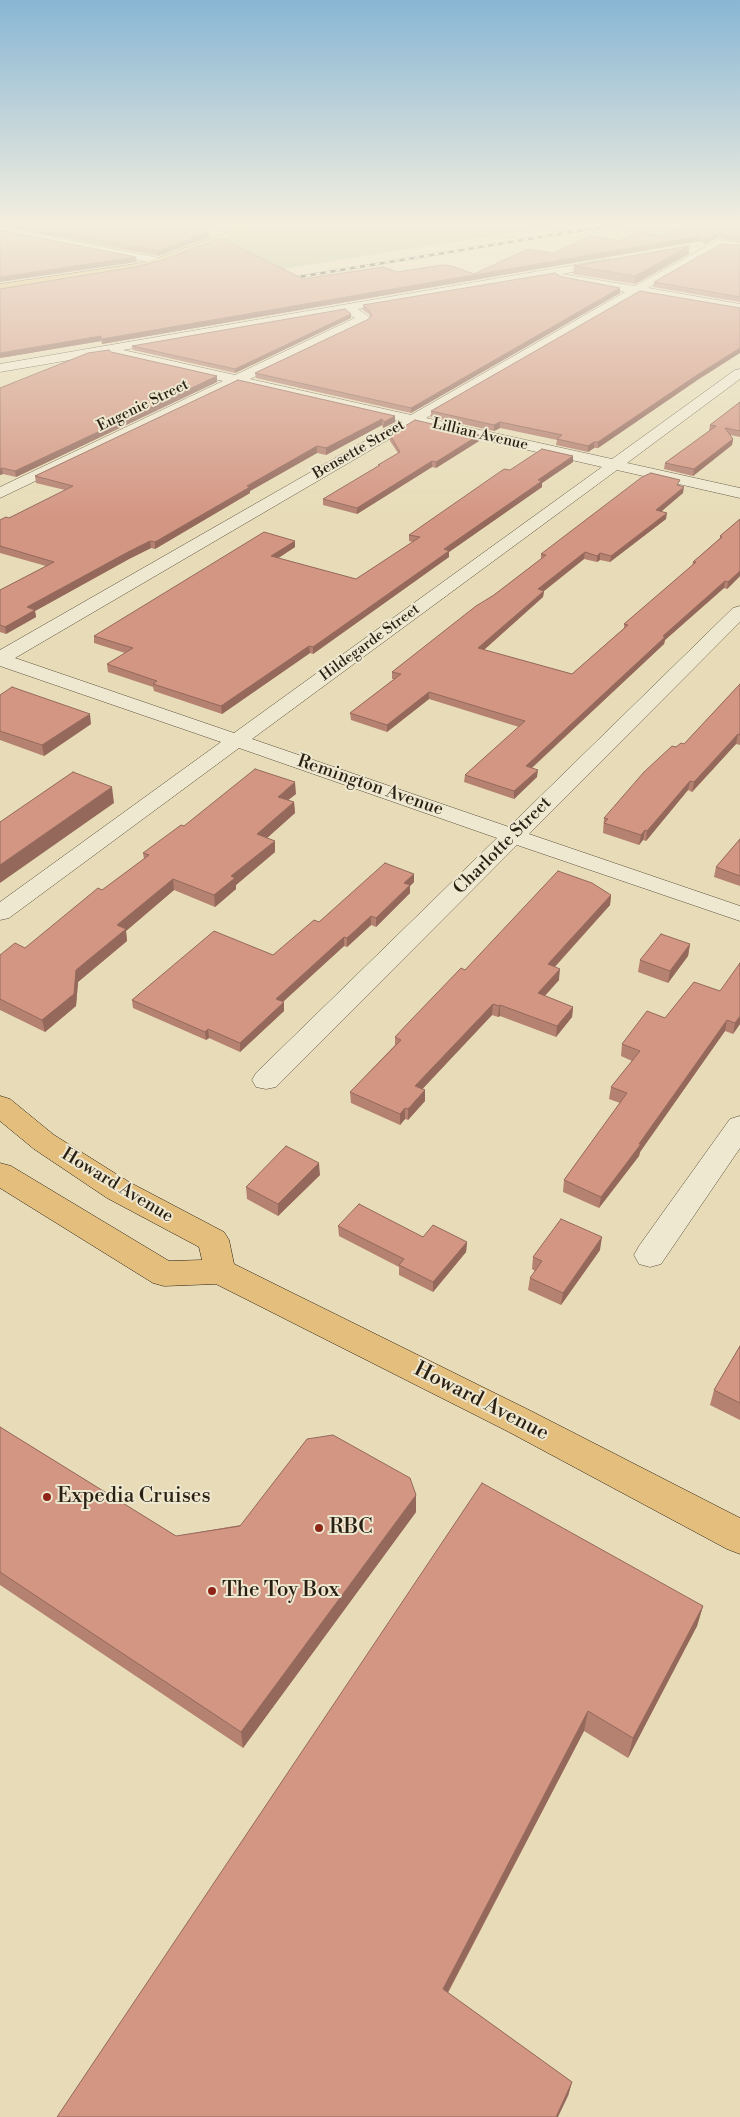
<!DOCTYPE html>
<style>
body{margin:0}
canvas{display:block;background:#e7dcb7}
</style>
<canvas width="740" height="2117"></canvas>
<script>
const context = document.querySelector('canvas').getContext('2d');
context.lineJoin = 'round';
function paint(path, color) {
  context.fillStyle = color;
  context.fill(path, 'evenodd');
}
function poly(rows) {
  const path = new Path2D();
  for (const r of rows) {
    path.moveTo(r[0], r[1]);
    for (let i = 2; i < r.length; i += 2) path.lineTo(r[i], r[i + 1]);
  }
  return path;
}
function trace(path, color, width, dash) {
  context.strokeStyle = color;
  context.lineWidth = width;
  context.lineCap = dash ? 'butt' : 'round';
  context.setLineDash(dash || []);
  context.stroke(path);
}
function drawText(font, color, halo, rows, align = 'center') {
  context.font = font + ' "Libre Bodoni",serif';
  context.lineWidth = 4;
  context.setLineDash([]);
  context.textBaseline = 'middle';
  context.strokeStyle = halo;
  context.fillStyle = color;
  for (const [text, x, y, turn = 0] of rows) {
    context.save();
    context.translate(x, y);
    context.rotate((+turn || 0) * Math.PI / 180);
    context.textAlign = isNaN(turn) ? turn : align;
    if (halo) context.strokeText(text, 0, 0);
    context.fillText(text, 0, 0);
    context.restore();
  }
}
const green = poly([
 [273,222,580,222,283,269,247,251,240,252,220,242]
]);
const minor = poly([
 [0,227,159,258,165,261,159,264,0,233,0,227],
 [718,240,740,243,740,249,720,247,648,288,740,304,740,312,639,294,426,418,612,459,735,370,740,369,740,379,627,463,740,488,740,498,617,470,252,739,509,827,733,608,740,606,740,622,529,834,740,906,740,921,517,845,276,1087,266,1089,256,1087,252,1080,256,1073,497,838,239,748,9,918,0,920,0,902,221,742,0,666,0,650,400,421,238,384,0,498,0,487,223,381,112,356,111,353,0,372,0,364,609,259,615,262,613,264,562,274,635,286,718,240],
 [560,274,556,277,558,279,625,292,411,415,250,379,368,322,370,319,368,316,358,309,560,274],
 [346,312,355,318,235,375,123,350,346,312],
 [415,424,602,467,234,733,15,658,415,424],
 [740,1116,740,1148,661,1264,650,1267,639,1264,634,1255,639,1246,730,1119,740,1116]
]);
const major = poly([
 [255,222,271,222,163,263,135,270,0,292,0,284,135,264,155,259,255,222],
 [0,1096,10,1099,54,1135,129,1182,224,1232,229,1240,234,1264,531,1411,740,1518,740,1554,727,1549,507,1431,216,1284,164,1286,153,1283,0,1188,0,1163,11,1166,169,1261,202,1260,199,1247,107,1198,34,1149,0,1121,0,1096]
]);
const rail = poly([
 [286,279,632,222]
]);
const wall = poly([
 [0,222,225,222,204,230,209,232,209,237,158,256,0,226],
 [740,222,740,242,717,238,705,244,700,241,102,344,101,341,0,358,303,279,397,272,474,274,553,253,620,241,662,236],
 [740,245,740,302,653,287,654,282],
 [689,246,689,254,635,284,573,274,574,266],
 [558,276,620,288,620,293,411,413,256,378,255,373,369,319,370,317,369,314,363,310,363,305],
 [351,318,235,373,133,350,132,346],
 [111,352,217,376,217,382,16,477,3,474,0,475,0,388],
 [238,380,395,422,383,428,382,425,326,455,317,453,250,491,250,493,155,549,151,548,129,559,35,611,36,617,6,634,0,632,0,590,46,566,0,553,0,520,9,518,65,490,36,483,35,476],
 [696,381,598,448,594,448,588,452,556,445,557,440,500,428,494,431,431,417,431,411],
 [740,402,740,437,730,435,733,439,732,445,693,476,664,469,665,463,709,431,710,425],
 [390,435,479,441,436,468,432,467,357,514,323,505,323,499,378,466,378,465,398,453,390,441],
 [573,462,542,483,542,487,449,552,449,557,313,654,310,653,222,714,154,691,153,687,108,672,107,664,125,653,94,643,94,636,295,541,295,547,278,558,356,579,413,542,409,541,409,535,510,470],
 [680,486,683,493,661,511,666,519,610,562,600,560,597,562,584,559,544,591,543,597,484,650,572,674,624,628,624,624,692,566,693,562,720,538,720,536,740,519,740,576,727,589,724,588,665,640,664,644,532,768,537,777,514,799,464,782,465,775,519,727,429,699,387,732,351,720,350,713,394,679,392,679,392,672,541,559,541,554],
 [740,684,740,745,736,744,692,792,688,790,646,841,643,840,639,845,603,833,604,818,676,747,684,744],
 [0,695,91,724,44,756,0,740],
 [296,794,288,800,294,802,295,813,267,838,275,852,236,885,236,889,215,907,174,890,126,931,127,941,78,982,76,1006,45,1032,0,1010,0,955,25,948,144,859,143,853,184,826],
 [740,839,740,886,714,877,716,867],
 [414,874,414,882,410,886,410,893,376,927,371,925,347,947,344,946,283,1002,284,1002,284,1011,240,1052,209,1038,206,1040,133,1008,132,1000,273,955,319,922],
 [611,895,610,905,555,967,559,980,545,996,573,1007,572,1017,556,1037,500,1016,498,1017,492,1015,422,1089,425,1090,425,1101,408,1120,405,1119,400,1125,351,1103,350,1092,395,1045,395,1037,465,970],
 [690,944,688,956,668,983,638,972,640,960],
 [694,982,740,1024,733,1034,725,1031,640,1152,639,1156,599,1208,563,1192,564,1180,620,1103,609,1099,611,1087,632,1061,621,1056,622,1044,665,1018],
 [320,1175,278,1216,247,1199,246,1187],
 [338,1226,467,1242,466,1252,433,1292,399,1275,399,1267,339,1236],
 [600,1250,561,1305,528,1290,530,1278,535,1271,532,1269,533,1257],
 [740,1346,740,1420,710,1405,714,1390],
 [0,1427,176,1536,416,1495,416,1512,243,1748,0,1585],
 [703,1606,697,1626,628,1758,584,1731,448,1993,572,2082,568,2096,57,2117]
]);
const shadedWall = poly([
 [212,222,225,222,199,232,198,227],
 [209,232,209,237,158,256,158,251],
 [718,234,717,238,705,244,706,239],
 [700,236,700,241,102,344,102,339],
 [689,246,689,254,635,284,635,276],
 [136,257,137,262,0,282,0,277],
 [620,288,620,293,411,413,411,408],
 [351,314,351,318,235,373,235,369],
 [101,336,101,341,0,358,0,353],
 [740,348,740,353,696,381,598,448,598,442,697,375],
 [217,376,217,382,16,477,15,471],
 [395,416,395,422,383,428,384,422],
 [382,419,382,425,326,455,326,448],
 [500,422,500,428,494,431,494,425],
 [479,435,479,441,436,468,436,462],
 [733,439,732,445,693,476,694,469],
 [594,442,594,448,588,452,588,446],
 [317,446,317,453,250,491,250,493,155,549,155,542,247,486],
 [573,456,573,462,542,483,542,487,449,552,449,557,313,654,313,647,538,480],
 [432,461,432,467,357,514,357,508],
 [2,468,3,474,0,475,0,469],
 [684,487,683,493,655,517,656,510],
 [667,513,666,519,610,562,611,556],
 [150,541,151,548,129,559,35,611,36,617,6,634,5,627,27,607,128,552],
 [295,541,295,547,271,563,271,556],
 [585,552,584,559,544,591,543,597,478,655,478,648,538,589],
 [600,553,600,560,597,562,597,556],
 [740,571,740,576,727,589,728,582],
 [725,581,724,588,665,640,664,644,526,773,526,766,663,636],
 [309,646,310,653,222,714,221,706],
 [429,692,429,699,387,732,387,725],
 [90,714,91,724,44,756,42,745],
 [738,734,736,744,692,792,694,782],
 [538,770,537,777,514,799,514,791],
 [690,781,688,790,646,841,647,831],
 [295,782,296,794,278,808,278,797],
 [112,787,114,803,0,883,0,865],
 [294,802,295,813,258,846,257,834],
 [645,830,643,840,639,845,641,835],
 [275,841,275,852,236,885,236,889,215,907,214,895,231,876],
 [414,874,414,882,410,886,410,893,376,927,376,918,404,883],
 [173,879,174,890,126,931,127,941,78,982,76,1006,45,1032,42,1020,76,970,117,925],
 [611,895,610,905,547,975,548,964],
 [371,916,371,925,347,947,347,938],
 [344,937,344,946,276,1008,276,999],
 [690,944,688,956,668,983,670,971],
 [560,969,559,980,537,1004,538,993],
 [284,1002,284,1011,240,1052,240,1043],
 [493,1004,492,1015,415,1097,415,1086],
 [500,1005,500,1016,498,1017,499,1006],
 [573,1007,572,1017,556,1037,557,1026],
 [740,1016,740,1024,733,1034,735,1023],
 [727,1020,725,1031,640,1152,639,1156,599,1208,601,1197],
 [208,1029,209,1038,206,1040,205,1032],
 [425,1090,425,1101,408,1120,408,1109],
 [405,1108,405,1119,400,1125,400,1114],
 [319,1163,320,1175,278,1216,278,1204],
 [602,1237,600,1250,561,1305,563,1293],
 [467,1242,466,1252,433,1292,433,1282],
 [416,1495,416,1512,243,1748,241,1732],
 [703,1606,697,1626,628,1758,633,1738],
 [588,1711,584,1731,441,2005,443,1989],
 [572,2082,568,2096,558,2117,556,2117]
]);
const building = poly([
 [6,222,212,222,198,227,209,232,158,251,6,222],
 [690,222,740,222,740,237,718,234,706,239,700,236,102,339,101,336,0,353,0,289,135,267,163,260,221,238,303,279,383,267,397,272,443,265,451,266,474,274,528,249,553,253,591,236,620,241,637,232,662,236,690,222],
 [0,230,136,257,0,277,0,230],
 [721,244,740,245,740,297,654,282,721,244],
 [689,246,635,276,574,266,689,246],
 [555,273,558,276,620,288,411,408,255,373,369,319,372,315,369,310,363,305,555,273],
 [640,291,740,308,740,348,697,375,598,442,594,442,588,446,557,439,562,435,500,422,494,425,431,411,640,291],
 [345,309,351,314,235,369,132,346,345,309],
 [109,350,111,352,217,376,15,471,2,468,0,469,0,388,88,353,109,350],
 [238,380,395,416,384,422,382,419,326,448,317,446,247,486,250,487,155,542,150,541,128,552,27,607,35,610,5,627,0,625,0,590,54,562,0,546,0,520,6,517,9,518,73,486,35,476,238,380],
 [740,402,740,431,725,428,733,439,694,469,665,463,716,426,710,425,740,402],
 [415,420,479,435,436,462,432,461,357,508,323,499,380,465,378,465,400,452,390,435,415,420],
 [542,449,573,456,538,480,542,481,444,549,449,551,313,647,309,646,221,706,153,684,157,681,107,664,133,648,94,636,264,532,295,541,271,556,356,579,420,537,409,535,504,469,510,470,542,449],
 [651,473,680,480,677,485,684,487,656,510,667,513,611,556,600,553,597,556,585,552,538,589,544,591,478,648,572,674,628,625,624,624,696,562,693,562,722,537,720,536,740,519,740,571,728,582,725,581,663,636,665,637,526,766,538,770,514,791,465,775,525,721,429,692,387,725,350,713,401,674,392,672,476,606,494,595,546,555,541,554,642,477,651,473],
 [740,684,740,735,738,734,694,782,690,781,647,831,645,830,641,835,604,823,608,819,604,818,644,772,672,746,676,747,681,743,684,744,740,684],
 [12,687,90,714,42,745,0,731,0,695,12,687],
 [255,769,295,782,278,797,294,802,257,834,275,841,231,876,235,878,214,895,173,879,117,925,126,929,76,970,74,994,42,1020,0,999,0,955,15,943,25,948,98,888,102,890,149,855,143,853,181,825,184,826,255,769],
 [73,772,112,787,0,865,0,822,73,772],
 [740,839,740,876,716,867,740,839],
 [385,863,414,874,404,883,410,885,376,918,371,916,347,938,344,937,276,999,284,1002,240,1043,208,1029,205,1032,132,1000,214,931,273,955,314,920,319,922,385,863],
 [558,871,592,883,611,895,548,964,560,969,538,993,573,1007,557,1026,500,1005,499,1006,493,1004,415,1086,425,1090,408,1109,405,1108,400,1114,350,1092,401,1040,395,1037,410,1021,461,968,465,970,558,871],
 [661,934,690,944,670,971,640,960,661,934],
 [740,963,740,1016,735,1023,727,1020,639,1144,641,1144,601,1197,564,1180,627,1093,611,1087,640,1051,622,1044,647,1011,665,1018,694,982,720,991,740,963],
 [286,1146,319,1163,278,1204,246,1187,286,1146],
 [359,1204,423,1237,433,1225,467,1242,433,1282,399,1265,404,1259,338,1226,359,1204],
 [561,1219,602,1237,563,1293,530,1278,542,1261,533,1257,561,1219],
 [740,1346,740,1403,714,1390,740,1346],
 [0,1427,176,1536,240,1526,307,1439,333,1435,410,1478,416,1495,241,1732,0,1572,0,1427],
 [482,1483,703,1606,633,1738,588,1711,443,1989,572,2082,556,2117,57,2117,482,1483]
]);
const markers = [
 [47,1497,5,"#8f2418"],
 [319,1528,5,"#8f2418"],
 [212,1591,5,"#8f2418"]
];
const farStreetnames = [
 ["Eugenie Street",143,406,-26],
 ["Lillian Avenue",480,435,13],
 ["Bensette Street",359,450,-30],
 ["Hildegarde Street",370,643,-36]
];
const streetNames = [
 ["Remington Avenue",370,786,19],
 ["Charlotte Street",503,846,-45],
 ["Howard Avenue",117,1186,31]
];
const nearStreetnames = [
 ["Howard Avenue",481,1402,27]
];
const nearPoinames = [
 ["Expedia Cruises",57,1497],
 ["RBC",329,1528],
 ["The Toy Box",222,1591]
];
paint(green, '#b7c08d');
trace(minor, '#594e3c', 1);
trace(major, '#2a1f13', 1);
paint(minor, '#efe8d0');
paint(major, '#e4be7c');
trace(rail, '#2a1f13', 2.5);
trace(rail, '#efe8d0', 2, [5]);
paint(wall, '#b58171');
paint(shadedWall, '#94695c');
paint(building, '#d39683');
trace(building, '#94695c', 1);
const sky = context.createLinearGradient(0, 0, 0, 519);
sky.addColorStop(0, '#88b6d4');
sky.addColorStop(0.43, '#f4efdf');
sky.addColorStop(1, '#f4efdf00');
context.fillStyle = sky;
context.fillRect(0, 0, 740, 519);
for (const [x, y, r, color] of markers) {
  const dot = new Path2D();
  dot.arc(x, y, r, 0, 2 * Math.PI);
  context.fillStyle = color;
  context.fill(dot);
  trace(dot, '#efe8d0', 2);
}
drawText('15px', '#2a1f13', '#efe8d0', farStreetnames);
drawText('18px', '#2a1f13', '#efe8d0', streetNames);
drawText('21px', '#2a1f13', '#efe8d0', nearStreetnames);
drawText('21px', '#2a1f13', '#efe8d0', nearPoinames, 'left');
</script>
